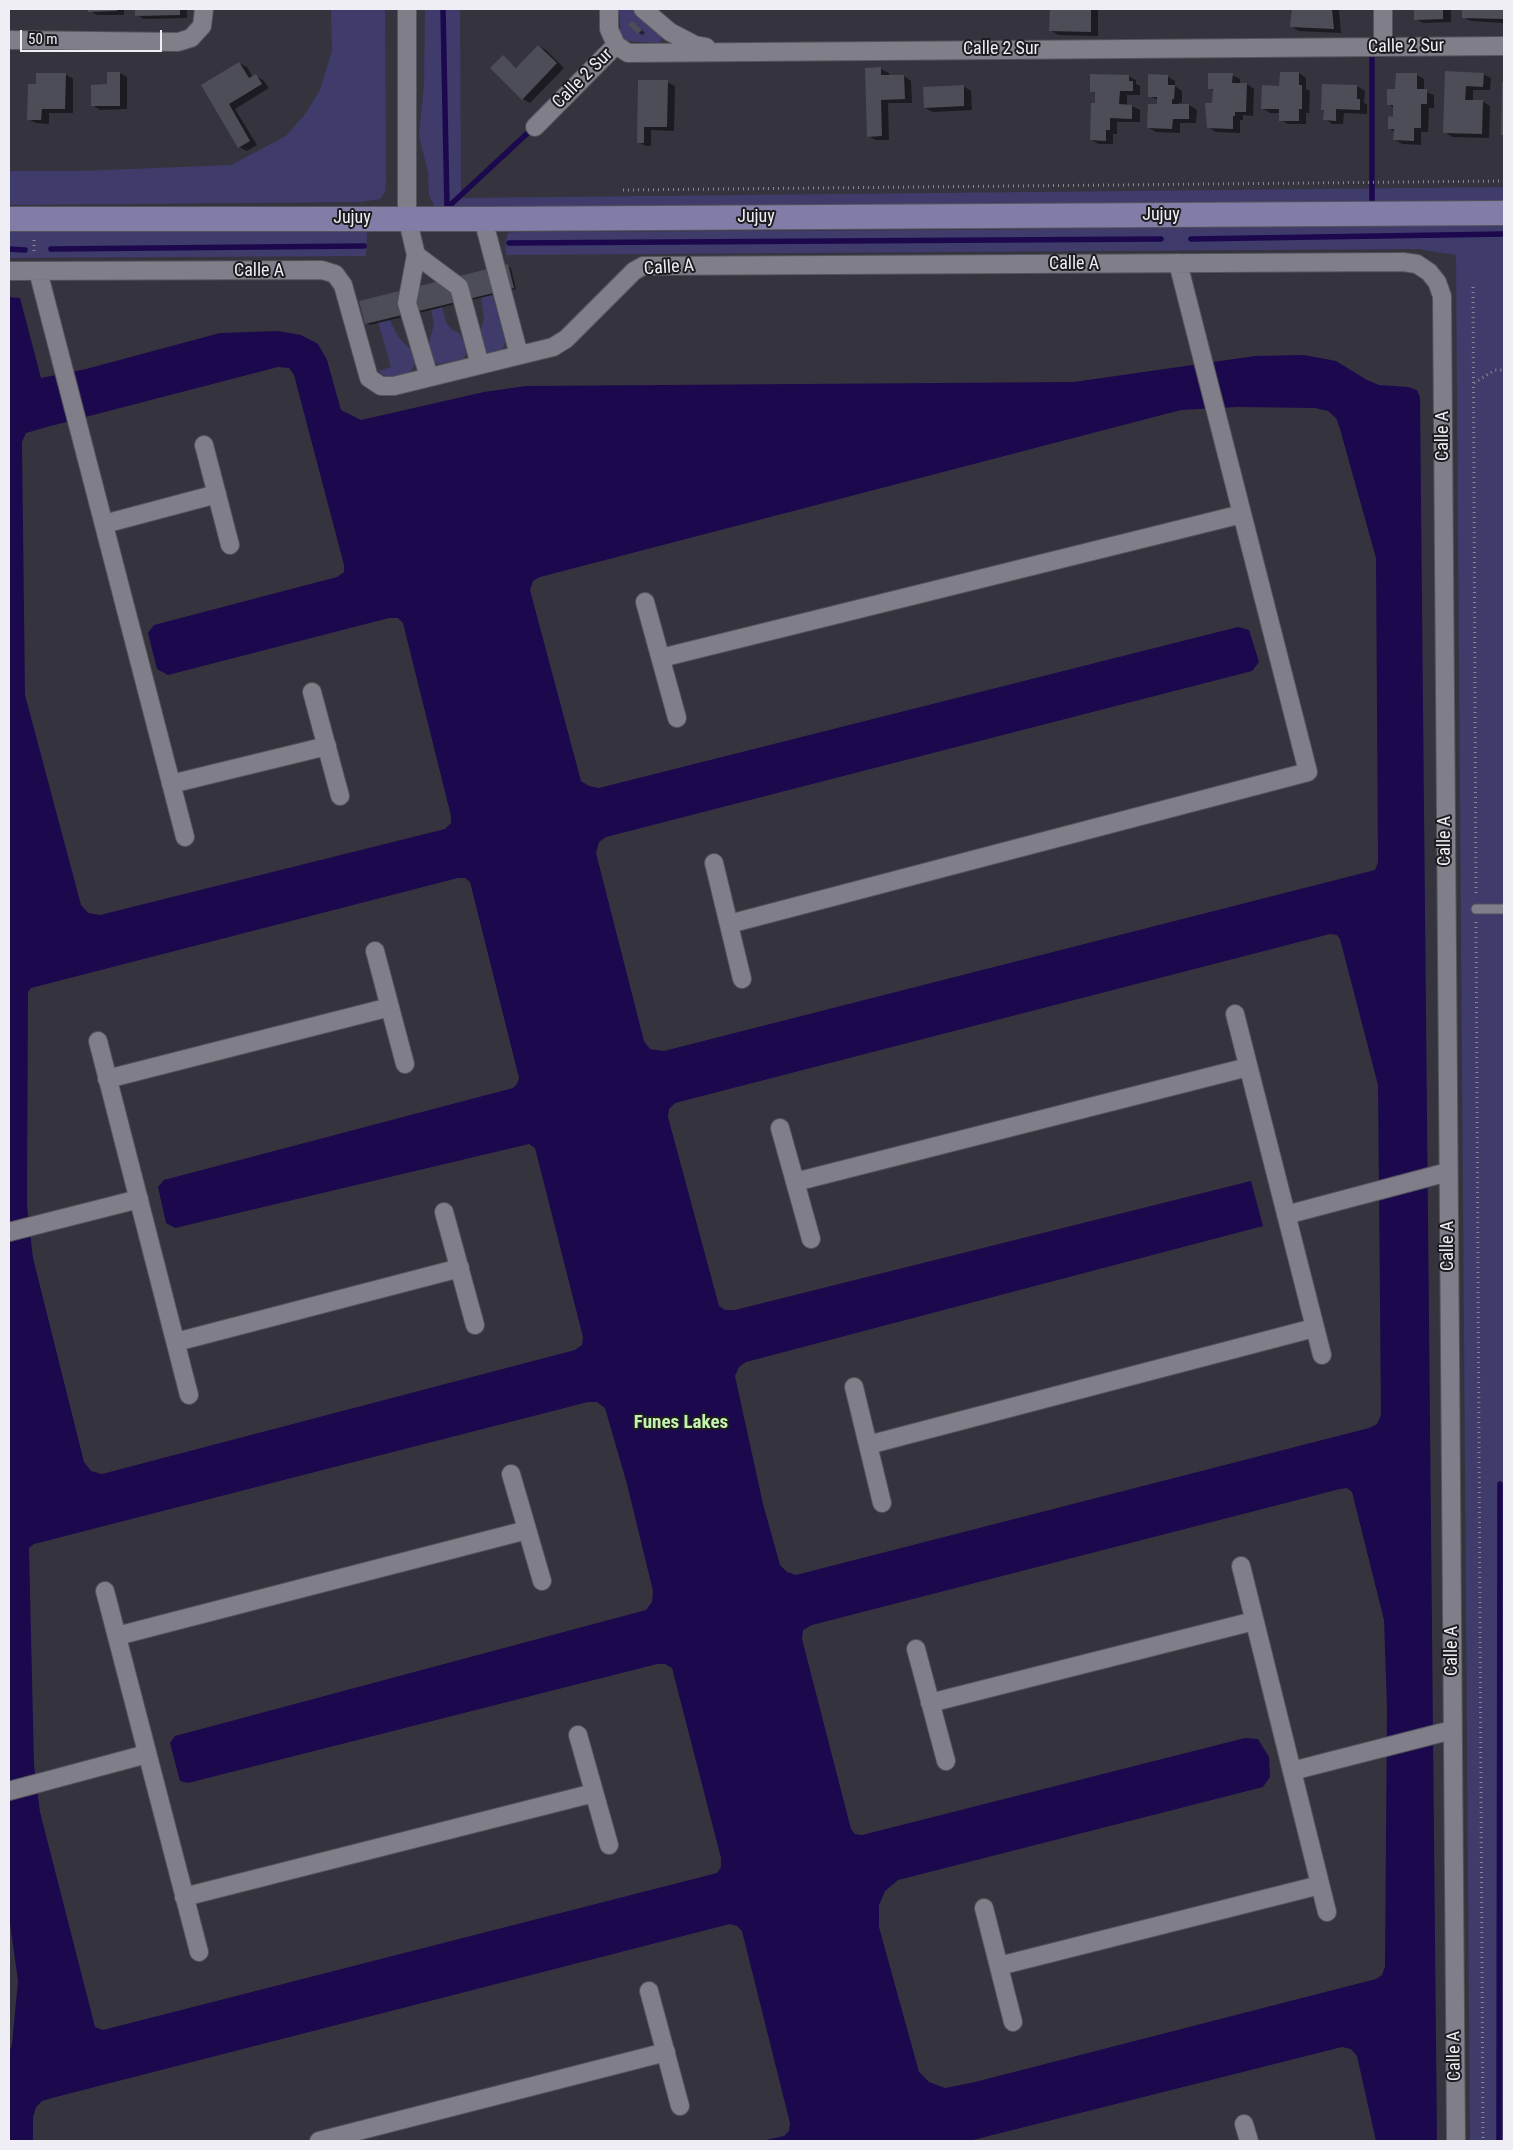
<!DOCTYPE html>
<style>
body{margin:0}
#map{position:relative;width:1513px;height:2150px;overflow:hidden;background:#35343e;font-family:"Roboto Condensed",sans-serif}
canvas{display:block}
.frame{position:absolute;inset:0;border:10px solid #eeeef4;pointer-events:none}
.scale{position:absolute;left:20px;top:30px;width:142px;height:22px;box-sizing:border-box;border:2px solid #eeeef4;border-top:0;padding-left:6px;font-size:15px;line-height:18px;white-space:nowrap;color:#eeeef4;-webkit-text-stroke:4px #1d1c21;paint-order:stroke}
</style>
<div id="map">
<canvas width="1513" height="2150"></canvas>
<div class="frame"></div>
<div class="scale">50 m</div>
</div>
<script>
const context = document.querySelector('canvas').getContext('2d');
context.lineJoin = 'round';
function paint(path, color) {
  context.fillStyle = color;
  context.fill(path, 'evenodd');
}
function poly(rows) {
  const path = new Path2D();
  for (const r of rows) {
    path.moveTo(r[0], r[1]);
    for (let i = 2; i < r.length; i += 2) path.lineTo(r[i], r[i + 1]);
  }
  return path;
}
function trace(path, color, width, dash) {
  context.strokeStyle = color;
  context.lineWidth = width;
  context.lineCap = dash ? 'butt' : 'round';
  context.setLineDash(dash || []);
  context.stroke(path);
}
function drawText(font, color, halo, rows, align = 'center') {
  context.font = font + ' "Roboto Condensed",sans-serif';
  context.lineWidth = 4;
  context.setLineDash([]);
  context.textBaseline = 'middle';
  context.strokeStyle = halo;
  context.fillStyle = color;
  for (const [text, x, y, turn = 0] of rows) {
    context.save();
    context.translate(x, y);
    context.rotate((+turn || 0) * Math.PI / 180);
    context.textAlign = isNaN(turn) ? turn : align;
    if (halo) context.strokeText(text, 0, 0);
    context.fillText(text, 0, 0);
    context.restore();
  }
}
const green = poly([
 [331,9,385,9,386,181,385,192,380,199,360,202,9,205,9,171,79,171,231,165,286,136,306,113,320,90,332,51],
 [425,9,460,9,461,198,1504,187,1504,204,442,211,435,207,429,195,428,172,419,136,424,85],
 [619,9,633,9,647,25,662,36,661,41,659,43,626,41,621,35],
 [1504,224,1504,2141,1470,2141,1456,255,1418,249,506,255,505,244,508,233,518,232,944,230],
 [9,228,362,228,367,233,366,256,9,258],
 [493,295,505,342,503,349,489,353,485,351,479,334,484,319,481,298],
 [442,307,446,322,451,329,459,333,464,342,466,354,463,359,438,364,432,362,428,347,434,324,431,310],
 [390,320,398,337,411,350,415,364,410,372,388,378,378,371,391,367,378,322]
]);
const water = poly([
 [9,297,20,298,41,378,86,369,220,333,278,331,301,335,318,344,327,360,341,410,361,420,484,392,526,386,1074,382,1255,356,1304,355,1336,361,1367,380,1379,385,1408,387,1417,390,1420,397,1437,2141,1376,2141,1357,2056,1351,2049,1342,2047,969,2141,762,2141,784,2136,789,2131,790,2123,742,1931,737,1926,730,1924,52,2098,42,2101,36,2107,33,2117,33,2141,9,2141,9,2053,12,2044,18,1981,9,1916,9,1455,10,1434,9,1416],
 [278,367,289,368,294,375,344,565,344,572,337,577,154,625,148,633,157,669,168,675,389,618,398,618,403,623,451,816,451,823,445,829,100,915,88,913,81,905,25,695,22,442,26,433,47,427],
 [1238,407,1315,408,1328,411,1336,418,1340,429,1376,558,1378,862,1375,870,664,1051,650,1049,644,1041,596,853,599,842,606,837,1252,671,1259,662,1249,630,1238,627,599,788,589,786,581,781,530,590,533,581,540,577,1181,410],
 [458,878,465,878,470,882,519,1078,517,1084,513,1088,164,1180,158,1187,166,1223,175,1228,529,1144,535,1148,583,1337,582,1345,575,1350,102,1474,91,1471,84,1462,33,1258,27,1206,28,992,31,988],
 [1330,934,1337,935,1340,939,1378,1085,1381,1415,1377,1424,1369,1428,796,1575,787,1572,780,1565,763,1504,735,1376,739,1367,746,1362,1263,1226,1251,1181,735,1310,725,1310,719,1306,668,1117,669,1109,675,1103],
 [588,1402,597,1402,605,1408,627,1484,653,1591,652,1602,646,1610,175,1736,170,1743,180,1781,188,1783,657,1664,665,1664,672,1668,721,1858,721,1867,717,1873,103,2030,95,2027,40,1812,34,1765,29,1548,34,1544],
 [1347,1488,1352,1492,1384,1620,1387,1708,1385,1967,1382,1975,1376,1979,975,2082,945,2088,929,2082,919,2072,879,1927,879,1905,885,1891,898,1880,1263,1787,1270,1777,1269,1757,1258,1739,1245,1738,862,1835,855,1834,851,1829,802,1639,803,1630,812,1625,1340,1489]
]);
const shadow = poly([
 [90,9,124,9,124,15,97,15,90,11],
 [137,9,187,9,187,18,144,19,137,15],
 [856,9,891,9,890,10,858,10],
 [1051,9,1098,9,1098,36,1058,35,1050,30],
 [1293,9,1336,9,1339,10,1341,33,1299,31,1292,27],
 [1416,9,1451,9,1451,22,1423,23,1416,19],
 [1464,9,1504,9,1504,23,1471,21,1463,17],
 [636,24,645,33,642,35,639,33],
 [539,46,546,50,564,68,530,103,523,99,503,57,517,68],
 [239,63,247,67,253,78,256,76,263,80,269,88,235,109,257,145,247,151,239,147,202,85],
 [866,69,881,69,889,73,889,76,904,76,911,81,912,103,888,103,889,140,876,140,868,136],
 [120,73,127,77,127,109,100,110,92,105],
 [1299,73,1306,78,1306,89,1310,91,1309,113,1306,113,1306,124,1288,124,1281,120,1281,113,1270,113,1262,108,1281,87],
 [1446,73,1483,74,1491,78,1490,90,1473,90,1473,101,1482,101,1490,106,1489,138,1452,137,1445,132],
 [65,74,73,79,73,113,49,113,49,124,36,123,28,119,37,85],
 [1232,75,1240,79,1240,84,1247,84,1254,89,1253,116,1243,115,1243,120,1240,120,1240,133,1216,132,1209,127,1214,91,1209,88],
 [1417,75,1424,79,1424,91,1434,95,1434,108,1429,108,1428,132,1421,132,1421,145,1402,144,1395,140,1395,132,1389,128,1394,118,1394,108,1388,104,1397,91],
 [1128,76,1136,80,1136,84,1140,86,1140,95,1127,95,1127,106,1132,106,1140,110,1140,122,1117,122,1117,134,1113,134,1113,144,1099,144,1091,140,1097,94,1091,91],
 [1167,76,1175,81,1175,86,1182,91,1182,103,1179,103,1179,105,1189,105,1197,110,1196,123,1180,123,1180,133,1156,132,1149,128,1158,106,1158,100,1149,96],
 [639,81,667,82,675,86,674,131,651,130,651,146,646,146,638,142],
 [1503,83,1504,83,1504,135,1502,134],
 [1323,85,1357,86,1365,91,1364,103,1367,104,1367,114,1344,113,1343,124,1332,124,1325,119,1325,111,1322,110],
 [963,86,971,91,972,110,933,112,925,108],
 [508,266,511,268,516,289,370,325,366,323]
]);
const stream = poly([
 [443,9,447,208],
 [1372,49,1372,203],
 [447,208,533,128],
 [1191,239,1504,234],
 [509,243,1161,239],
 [9,249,25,250],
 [51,249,364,246],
 [1499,2141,1500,1484]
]);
const building = poly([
 [88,9,117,9,117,11,88,12],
 [135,9,180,9,180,15,135,16],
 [1050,9,1091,9,1091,32,1049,31],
 [1292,9,1332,9,1334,29,1290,27],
 [1414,9,1443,9,1443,19,1414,20],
 [1462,9,1504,9,1504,19,1462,18],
 [633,21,642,30,638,34,628,25],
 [538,45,557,63,522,100,490,68,503,55,516,68],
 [239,62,249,78,256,74,262,84,229,104,250,141,238,148,201,85],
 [881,67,881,75,904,75,905,99,881,100,882,136,867,137,865,68],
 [1445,71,1484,73,1483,87,1466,86,1465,100,1483,100,1482,134,1443,133],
 [107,72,120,72,120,106,91,106,91,85,107,84],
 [1280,72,1299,72,1299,85,1302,85,1302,109,1299,109,1299,121,1279,121,1279,109,1261,109,1262,85,1279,86],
 [36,73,66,73,65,109,42,109,41,120,27,120,28,84,36,84],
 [1208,73,1233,73,1232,83,1247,83,1246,112,1235,112,1235,116,1233,116,1233,129,1207,128,1205,103,1212,103,1213,89,1208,89],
 [1396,73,1417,73,1417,89,1427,89,1427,104,1421,104,1421,128,1414,128,1414,141,1393,140,1394,129,1388,129,1388,116,1393,117,1393,105,1387,105,1387,89,1395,89],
 [1090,74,1129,75,1129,81,1133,81,1133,91,1120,91,1119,104,1132,105,1132,119,1110,118,1110,130,1106,130,1106,141,1090,140,1091,103,1095,103,1095,92,1090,92],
 [1148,74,1168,75,1168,85,1175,85,1174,99,1172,99,1172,104,1189,104,1189,119,1173,119,1172,129,1147,128,1148,104,1157,104,1157,97,1148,97],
 [638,80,668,80,667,127,644,127,644,143,637,143],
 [1502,82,1504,82,1504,135,1501,135],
 [1322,84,1357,85,1357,99,1360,99,1360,110,1336,109,1336,121,1323,120,1324,110,1321,110],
 [964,85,964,106,924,108,923,87],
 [508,264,514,288,365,324,359,301]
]);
const path = poly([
 [623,190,1504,181],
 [34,240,34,253],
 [1473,287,1476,896],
 [1474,383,1495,370,1504,370],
 [1476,922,1483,2141]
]);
const lane = poly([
 [1476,909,1504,909]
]);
const street = poly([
 [407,9,407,217,416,255,407,303,429,377],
 [609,9,609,29,616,45],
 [643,9,670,32,695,45,706,47],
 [1383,9,1383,47],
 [9,40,178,42,191,38,202,26,204,9],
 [616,45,628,53,1504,46],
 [535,127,616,45],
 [483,219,519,355],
 [416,255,459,287,480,365],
 [9,271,322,270,335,274,343,285,369,378,381,386,394,386,553,347,566,339,634,271,643,266,1403,262,1417,264,1429,272,1437,282,1442,296,1456,2141],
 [38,271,185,837],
 [204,445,230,545],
 [104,524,217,494],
 [645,602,677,718],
 [661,658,1242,514],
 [312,692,340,796],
 [171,784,327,746],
 [714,863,742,979],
 [729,924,1308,772,1178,263],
 [375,951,405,1064],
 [1235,1014,1322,1355],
 [98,1041,189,1395],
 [107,1079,390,1007],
 [780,1128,811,1239],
 [795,1182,1248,1067],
 [444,1212,475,1325],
 [1286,1215,1448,1172],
 [9,1232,139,1199],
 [176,1342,460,1268],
 [854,1387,882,1503],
 [868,1445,1314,1328],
 [511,1474,542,1581],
 [1241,1566,1327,1912],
 [105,1591,199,1952],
 [117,1636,527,1530],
 [916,1649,946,1761],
 [930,1703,1254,1621],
 [578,1735,609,1845],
 [1292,1771,1452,1730],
 [9,1791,147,1754],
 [184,1897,594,1793],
 [984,1908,1013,2022],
 [999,1966,1320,1885],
 [649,1991,680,2106],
 [1244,2124,1249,2141],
 [319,2141,666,2052]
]);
const secondary = poly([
 [9,219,483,219,1504,213]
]);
const streetNames = [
 ["Calle 2 Sur",1406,47,-1],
 ["Calle 2 Sur",1001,49],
 ["Calle 2 Sur",583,79,-45],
 ["Jujuy",1161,215],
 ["Jujuy",756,217],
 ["Jujuy",352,218],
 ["Calle A",1074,264],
 ["Calle A",669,268,-4],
 ["Calle A",259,271],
 ["Calle A",1443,436,-90],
 ["Calle A",1445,841,-90],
 ["Calle A",1448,1246,-90],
 ["Calle A",1452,1651,-90],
 ["Calle A",1455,2056,-91]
];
const neighbourhoodNames = [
 ["Funes Lakes",681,1423]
];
paint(green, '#3f3b6b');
paint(water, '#1c084d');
paint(shadow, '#0007');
trace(stream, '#1c084d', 5.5);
paint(building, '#4d4d57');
trace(lane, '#53535b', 11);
trace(street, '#53535b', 20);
trace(secondary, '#53535b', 26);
trace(path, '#898891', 3, [1, 4]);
trace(lane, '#7f7e89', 9);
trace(street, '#7f7e89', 18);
trace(secondary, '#817da6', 24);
drawText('18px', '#eeeef4', '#1d1c21', streetNames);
drawText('bold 19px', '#c4f3b0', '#1d1c21', neighbourhoodNames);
</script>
